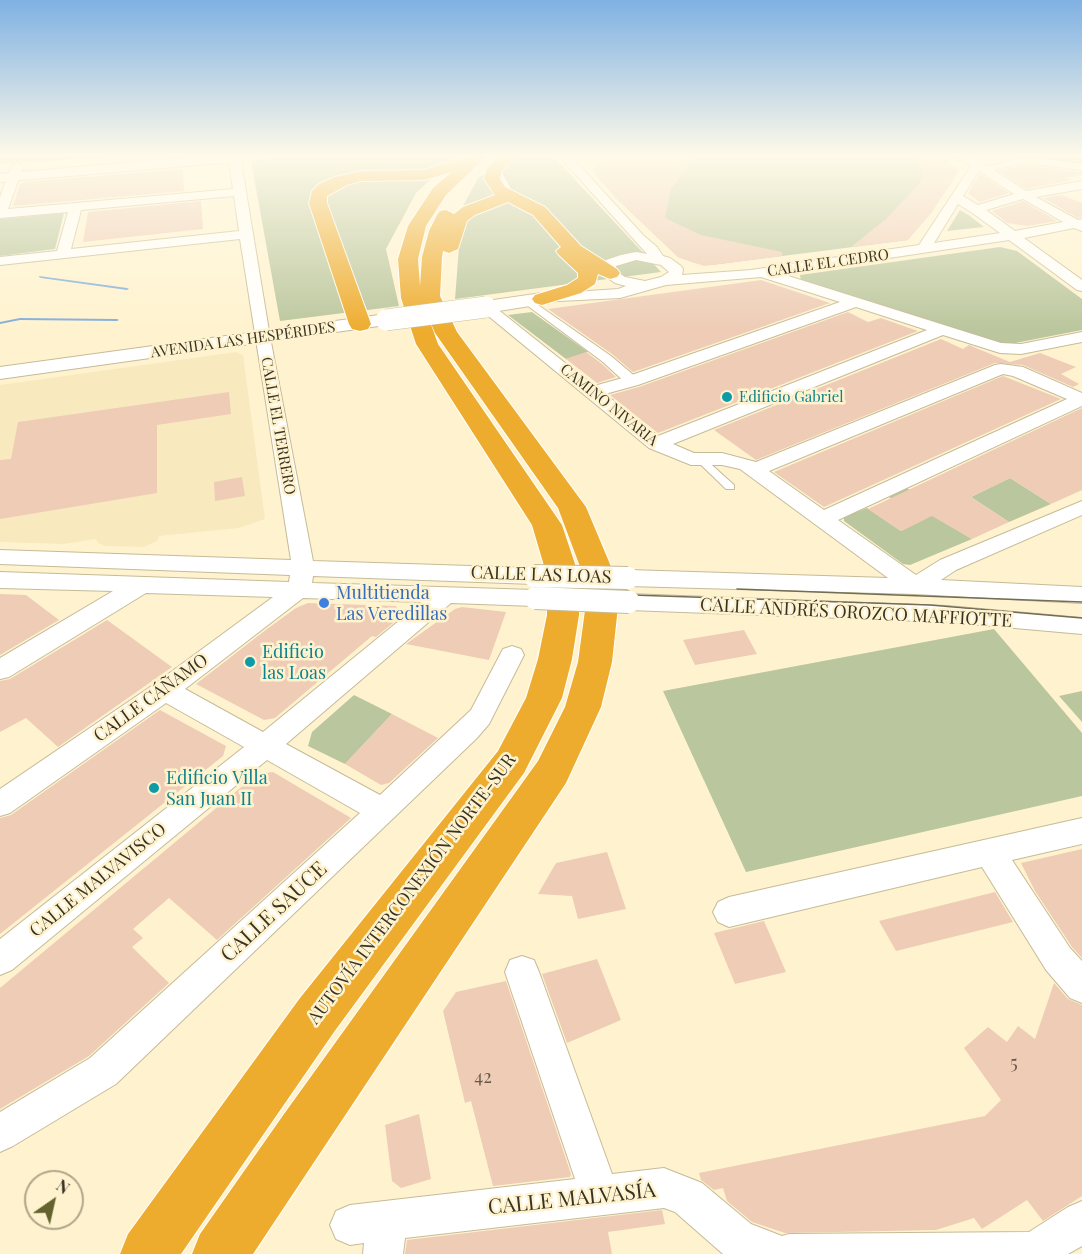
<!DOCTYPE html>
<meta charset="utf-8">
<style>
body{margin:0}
#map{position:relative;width:1082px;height:1254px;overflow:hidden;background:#fff3cf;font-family:"Playfair Display",serif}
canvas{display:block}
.north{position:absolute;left:24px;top:1170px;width:60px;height:60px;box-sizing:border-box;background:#fff3cf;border:2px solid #afa68b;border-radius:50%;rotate:34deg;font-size:16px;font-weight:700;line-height:24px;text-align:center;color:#373324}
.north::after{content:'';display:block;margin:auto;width:21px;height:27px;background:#64622e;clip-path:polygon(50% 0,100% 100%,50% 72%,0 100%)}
</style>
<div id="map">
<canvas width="1082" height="1254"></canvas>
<div class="north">N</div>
</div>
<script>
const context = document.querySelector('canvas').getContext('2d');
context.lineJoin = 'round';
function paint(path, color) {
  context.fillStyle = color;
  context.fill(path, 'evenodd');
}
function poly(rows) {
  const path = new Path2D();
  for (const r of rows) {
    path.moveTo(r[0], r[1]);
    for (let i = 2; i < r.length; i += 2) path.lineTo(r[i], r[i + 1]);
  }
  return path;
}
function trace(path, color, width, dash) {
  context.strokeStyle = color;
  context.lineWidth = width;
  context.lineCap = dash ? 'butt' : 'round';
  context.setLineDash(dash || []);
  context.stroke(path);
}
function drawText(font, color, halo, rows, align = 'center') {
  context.font = font + ' "Playfair Display",serif';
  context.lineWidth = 5;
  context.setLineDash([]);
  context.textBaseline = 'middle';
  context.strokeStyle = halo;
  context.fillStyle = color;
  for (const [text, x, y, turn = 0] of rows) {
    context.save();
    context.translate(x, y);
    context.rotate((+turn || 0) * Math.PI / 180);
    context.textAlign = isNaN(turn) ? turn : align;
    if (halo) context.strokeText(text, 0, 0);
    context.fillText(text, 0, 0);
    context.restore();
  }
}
const built = poly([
 [236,352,243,355,265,519,239,528,159,536,157,541,144,547,105,546,98,543,96,539,64,544,0,542,0,385]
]);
const green = poly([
 [121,155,54,161,0,164,0,155],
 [304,155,460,155,449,162,416,193,386,249,399,306,280,321,251,161],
 [518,155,552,155,661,272,455,299,462,208,478,178],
 [607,155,941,155,908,240,712,265,695,263,678,257,616,198,594,173,597,172,595,167],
 [997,155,1082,155,1082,165,1055,162],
 [960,210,970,216,984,227,947,231],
 [64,213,55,249,0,256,0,219],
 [1000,247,1017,251,1082,299,1082,330,1005,345,801,281,800,275],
 [532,312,588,352,566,359,508,315],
 [1010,478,1051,504,1009,522,971,497],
 [907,488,942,511,933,516,972,539,910,565,903,564,844,521,844,517,867,508,901,531,923,520,889,497],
 [994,629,1082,733,1082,796,746,872,663,691],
 [1082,691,1082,722,1059,696],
 [354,695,392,714,345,764,308,746,312,732]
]);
const stream = poly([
 [39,276,127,288,129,289,127,290,41,278,39,277,39,276],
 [20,318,117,319,119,320,117,321,20,320,0,324,0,322,20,318]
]);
const building = poly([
 [607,155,696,155,671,189,665,218,701,235,782,252,782,256,704,266,678,257,616,198,592,170],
 [915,155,941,155,959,171,932,212,908,240,851,247,887,218,919,184,924,173],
 [1025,165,1082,172,1082,175,1065,178,1072,180,1026,189,999,171],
 [183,169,184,191,13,206,20,184,25,182],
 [980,174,1009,193,980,202,973,197,968,193],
 [1062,195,1082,203,1082,217,1078,218,1043,198],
 [201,201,203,229,83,242,88,212],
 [1023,201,1057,221,1028,226,1007,223,992,211],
 [761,280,830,303,633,372,612,354,548,309],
 [848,312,868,322,881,318,918,331,658,433,610,395,639,387],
 [941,339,963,349,969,345,976,348,1010,362,1040,353,1076,367,1061,374,1079,384,1073,387,1023,365,995,363,756,460,714,430],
 [586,352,602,364,616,377,597,383,566,359],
 [1003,376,1061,399,824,507,774,472],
 [229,392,231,414,157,425,157,493,0,519,0,460,11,459,18,422],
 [1082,408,1082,490,1051,504,1010,478,971,497,1009,522,972,539,932,516,901,531,868,509],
 [242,477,245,496,215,501,214,482],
 [0,594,26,595,59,620,0,655],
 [308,603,396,606,399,618,376,637,372,636,275,718,264,720,196,684,267,629,296,608],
 [462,607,506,612,489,660,406,644,455,609],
 [107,620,172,667,58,747,26,718,0,732,0,681,10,679],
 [744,630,757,654,695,665,683,640],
 [160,710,226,746,223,756,0,934,0,818,11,815],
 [392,714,438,738,389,783,381,785,345,764],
 [273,772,351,818,217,940,169,898,133,929,143,938,132,947,169,983,89,1056,0,1109,0,988,257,774],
 [1082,849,1082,958,1072,947,1035,891,1021,863],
 [607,852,626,909,578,919,572,896,538,894,556,863],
 [995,892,1013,922,896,951,879,921],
 [764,921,786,972,735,984,714,933],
 [597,959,621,1020,567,1043,542,974],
 [506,981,571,1174,570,1177,493,1186,471,1101,465,1103,443,1011,456,992],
 [1054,983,1068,999,1082,1005,1082,1196,1043,1221,1027,1200,982,1229,974,1218,936,1230,785,1233,752,1222,727,1201,723,1188,714,1190,701,1180,699,1173,985,1116,1001,1100,964,1048,988,1027,1007,1042,1018,1026,1035,1039],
 [419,1114,431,1179,401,1188,392,1181,385,1125],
 [662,1210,665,1224,608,1232,612,1254,405,1254,407,1240]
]);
const service = poly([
 [494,165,498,165,511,189,509,195,504,194,505,189,494,165],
 [700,456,703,457,734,485,734,489,726,489,697,461,697,457,700,456]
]);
const pedestrian = poly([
 [1025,157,1082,164,1082,170,1025,163,983,172,979,169,1025,157],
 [528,298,611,356,637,378,639,381,637,384,627,384,603,362,524,303,524,299,528,298]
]);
const minor = poly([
 [228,155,240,155,270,337,313,561,534,568,542,571,545,576,542,581,534,584,313,576,312,583,535,590,543,592,547,598,543,604,535,606,451,603,286,744,380,795,471,710,503,649,512,646,521,649,524,655,489,724,477,738,116,1084,13,1146,0,1152,0,1112,90,1058,360,813,267,760,12,970,0,975,0,939,244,747,166,703,10,813,0,816,0,789,156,683,273,597,146,593,9,677,0,679,0,658,113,591,0,588,0,572,289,582,290,575,0,564,0,550,291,560,240,239,0,265,0,257,57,251,68,212,0,218,0,197,11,167,17,163,23,167,8,209,233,189,228,155],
 [234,196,239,231,71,249,81,210,234,196],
 [303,598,422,602,263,732,185,689,303,598],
 [558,155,570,155,643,235,657,247,663,256,670,258,681,266,683,269,682,275,751,270,919,245,971,166,957,155,971,155,1026,191,1082,181,1082,189,1036,197,1078,220,1082,219,1082,231,1074,228,1024,238,1082,280,1082,291,1077,290,1009,240,782,274,1001,343,1021,344,1082,332,1082,342,1021,354,1000,353,943,335,673,444,694,453,722,453,756,462,995,365,1001,364,1023,367,1082,393,1082,406,838,520,916,575,940,560,1082,501,1082,515,956,570,941,580,1082,587,1082,603,915,594,628,586,620,583,617,578,620,573,628,570,888,578,740,469,722,465,691,465,649,448,481,310,478,307,481,304,491,304,594,386,626,377,840,302,761,277,666,285,620,298,539,302,536,299,539,296,544,294,618,289,626,286,615,283,605,276,601,268,604,263,606,260,621,255,636,252,647,254,558,155],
 [979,171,1014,194,978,205,963,196,979,171],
 [1023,199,1063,222,1015,231,986,210,1023,199],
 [958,204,971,212,1000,233,934,243,958,204],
 [636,260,661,265,669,272,661,277,645,281,625,277,616,271,616,266,636,260],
 [856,307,927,330,658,436,605,394,638,385,856,307],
 [1003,374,1013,376,1067,399,824,510,769,471,1003,374],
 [629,594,947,606,1082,618,1082,634,947,622,629,610,621,608,617,602,621,596,629,594],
 [1082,818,1082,844,1012,860,1070,948,1082,961,1082,1003,1070,998,1046,970,982,867,729,927,718,922,713,912,718,902,729,897,1082,818],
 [522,956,534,960,539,972,612,1174,664,1168,702,1183,751,1224,782,1236,789,1234,1029,1232,1068,1207,1082,1201,1082,1246,1068,1254,723,1254,675,1212,664,1208,405,1238,403,1254,363,1254,364,1243,350,1245,336,1239,330,1225,336,1211,350,1205,575,1179,505,972,510,960,522,956]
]);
const tertiary = poly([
 [211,155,274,155,267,159,0,182,0,174,211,155],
 [542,293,549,295,552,299,549,303,486,313,479,311,476,307,479,303,486,301,542,293],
 [386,314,393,316,396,320,393,324,0,379,0,367,386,314]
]);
const motorway = poly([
 [471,155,488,155,446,195,426,226,418,259,420,286,422,257,429,231,437,215,440,211,446,210,454,214,463,207,495,195,484,179,487,168,500,155,517,155,501,172,500,179,505,187,545,207,581,246,617,269,620,273,617,277,610,279,598,274,595,284,581,293,542,305,535,303,532,299,535,295,567,285,578,278,578,273,559,255,556,251,561,247,533,215,508,202,475,215,467,221,458,249,449,253,443,251,442,257,440,296,457,332,586,507,620,588,612,662,601,707,566,783,253,1254,192,1254,200,1234,284,1114,538,761,565,707,578,662,588,588,558,508,435,333,429,319,438,344,562,525,579,576,579,615,572,659,562,698,524,773,334,1032,181,1254,120,1254,128,1234,300,998,498,751,526,698,538,659,547,615,547,576,532,525,416,344,401,298,398,259,408,226,433,188,452,172,424,180,361,181,347,185,327,196,327,203,371,324,368,329,360,331,352,329,349,324,309,203,312,191,319,184,335,177,361,171,424,170,471,155]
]);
const tram = poly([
 [737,589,1082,602],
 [632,595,930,605,1082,618]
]);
const minorBridge = poly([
 [534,576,628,578],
 [535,598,629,602]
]);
const tertiaryBridge = poly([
 [386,320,486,307]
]);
const markers = [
 [727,397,6,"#0f9aa8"],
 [324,603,6,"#3f7fe0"],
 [250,662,6,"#0f9aa8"],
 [154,788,6,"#0f9aa8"]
];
const farStreetnames = [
 ["CALLE EL CEDRO",828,263,-8],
 ["AVENIDA LAS HESPÉRIDES",243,340,-8],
 ["CAMINO NIVARIA",609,405,39],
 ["CALLE EL TERRERO",278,426,80]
];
const farCulturenames = [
 ["Edificio Gabriel",739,397]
];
const streetNames = [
 ["CALLE LAS LOAS",541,575,2],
 ["CALLE ANDRÉS OROZCO MAFFIOTTE",856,613,3],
 ["CALLE CÁÑAMO",151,698,-36],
 ["CALLE MALVAVISCO",98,880,-39],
 ["AUTOVÍA INTERCONEXIÓN NORTE-SUR",412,889,-53]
];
const shopNames = [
 ["Multitienda",336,593],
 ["Las Veredillas",336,614]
];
const cultureNames = [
 ["Edificio",262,652],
 ["las Loas",262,673],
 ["Edificio Villa",166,778],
 ["San Juan II",166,799]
];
const nearNumbernames = [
 ["5",1014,1063],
 ["42",483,1077]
];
const nearStreetnames = [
 ["CALLE SAUCE",274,912,-43],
 ["CALLE MALVASÍA",572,1199,-6]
];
paint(built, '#f8eabe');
paint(green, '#bac69d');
paint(stream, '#81addb');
paint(building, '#eeccb6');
trace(service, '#c6bb97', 2);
trace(pedestrian, '#c6bb97', 2);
trace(minor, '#c6bb97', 2);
trace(tertiary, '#c6bb97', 2);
trace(motorway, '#fff', 2);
paint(service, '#fff');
paint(pedestrian, '#fff');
paint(minor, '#fff');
paint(tertiary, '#fff');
paint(motorway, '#eeac2f');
trace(tram, '#736d57', 1.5);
trace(minorBridge, '#c6bb97', 24, []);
trace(tertiaryBridge, '#c6bb97', 22, []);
trace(minorBridge, '#fff', 22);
trace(tertiaryBridge, '#fff', 21);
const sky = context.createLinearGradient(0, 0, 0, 331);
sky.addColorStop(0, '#7fb1e3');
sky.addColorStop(0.47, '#fffae9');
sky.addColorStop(1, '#fffae900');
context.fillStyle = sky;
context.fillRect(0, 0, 1082, 331);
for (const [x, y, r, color] of markers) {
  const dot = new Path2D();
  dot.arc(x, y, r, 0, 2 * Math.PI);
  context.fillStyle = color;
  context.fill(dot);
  trace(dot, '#fff3cf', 2);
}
drawText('15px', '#373324', '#fff3cf', farStreetnames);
drawText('15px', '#0d838f', '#fff3cf', farCulturenames, 'left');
drawText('18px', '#373324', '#fff3cf', streetNames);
drawText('18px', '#366cbe', '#fff3cf', shopNames, 'left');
drawText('18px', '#0d838f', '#fff3cf', cultureNames, 'left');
drawText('18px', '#655948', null, nearNumbernames);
drawText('21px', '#373324', '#fff3cf', nearStreetnames);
</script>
